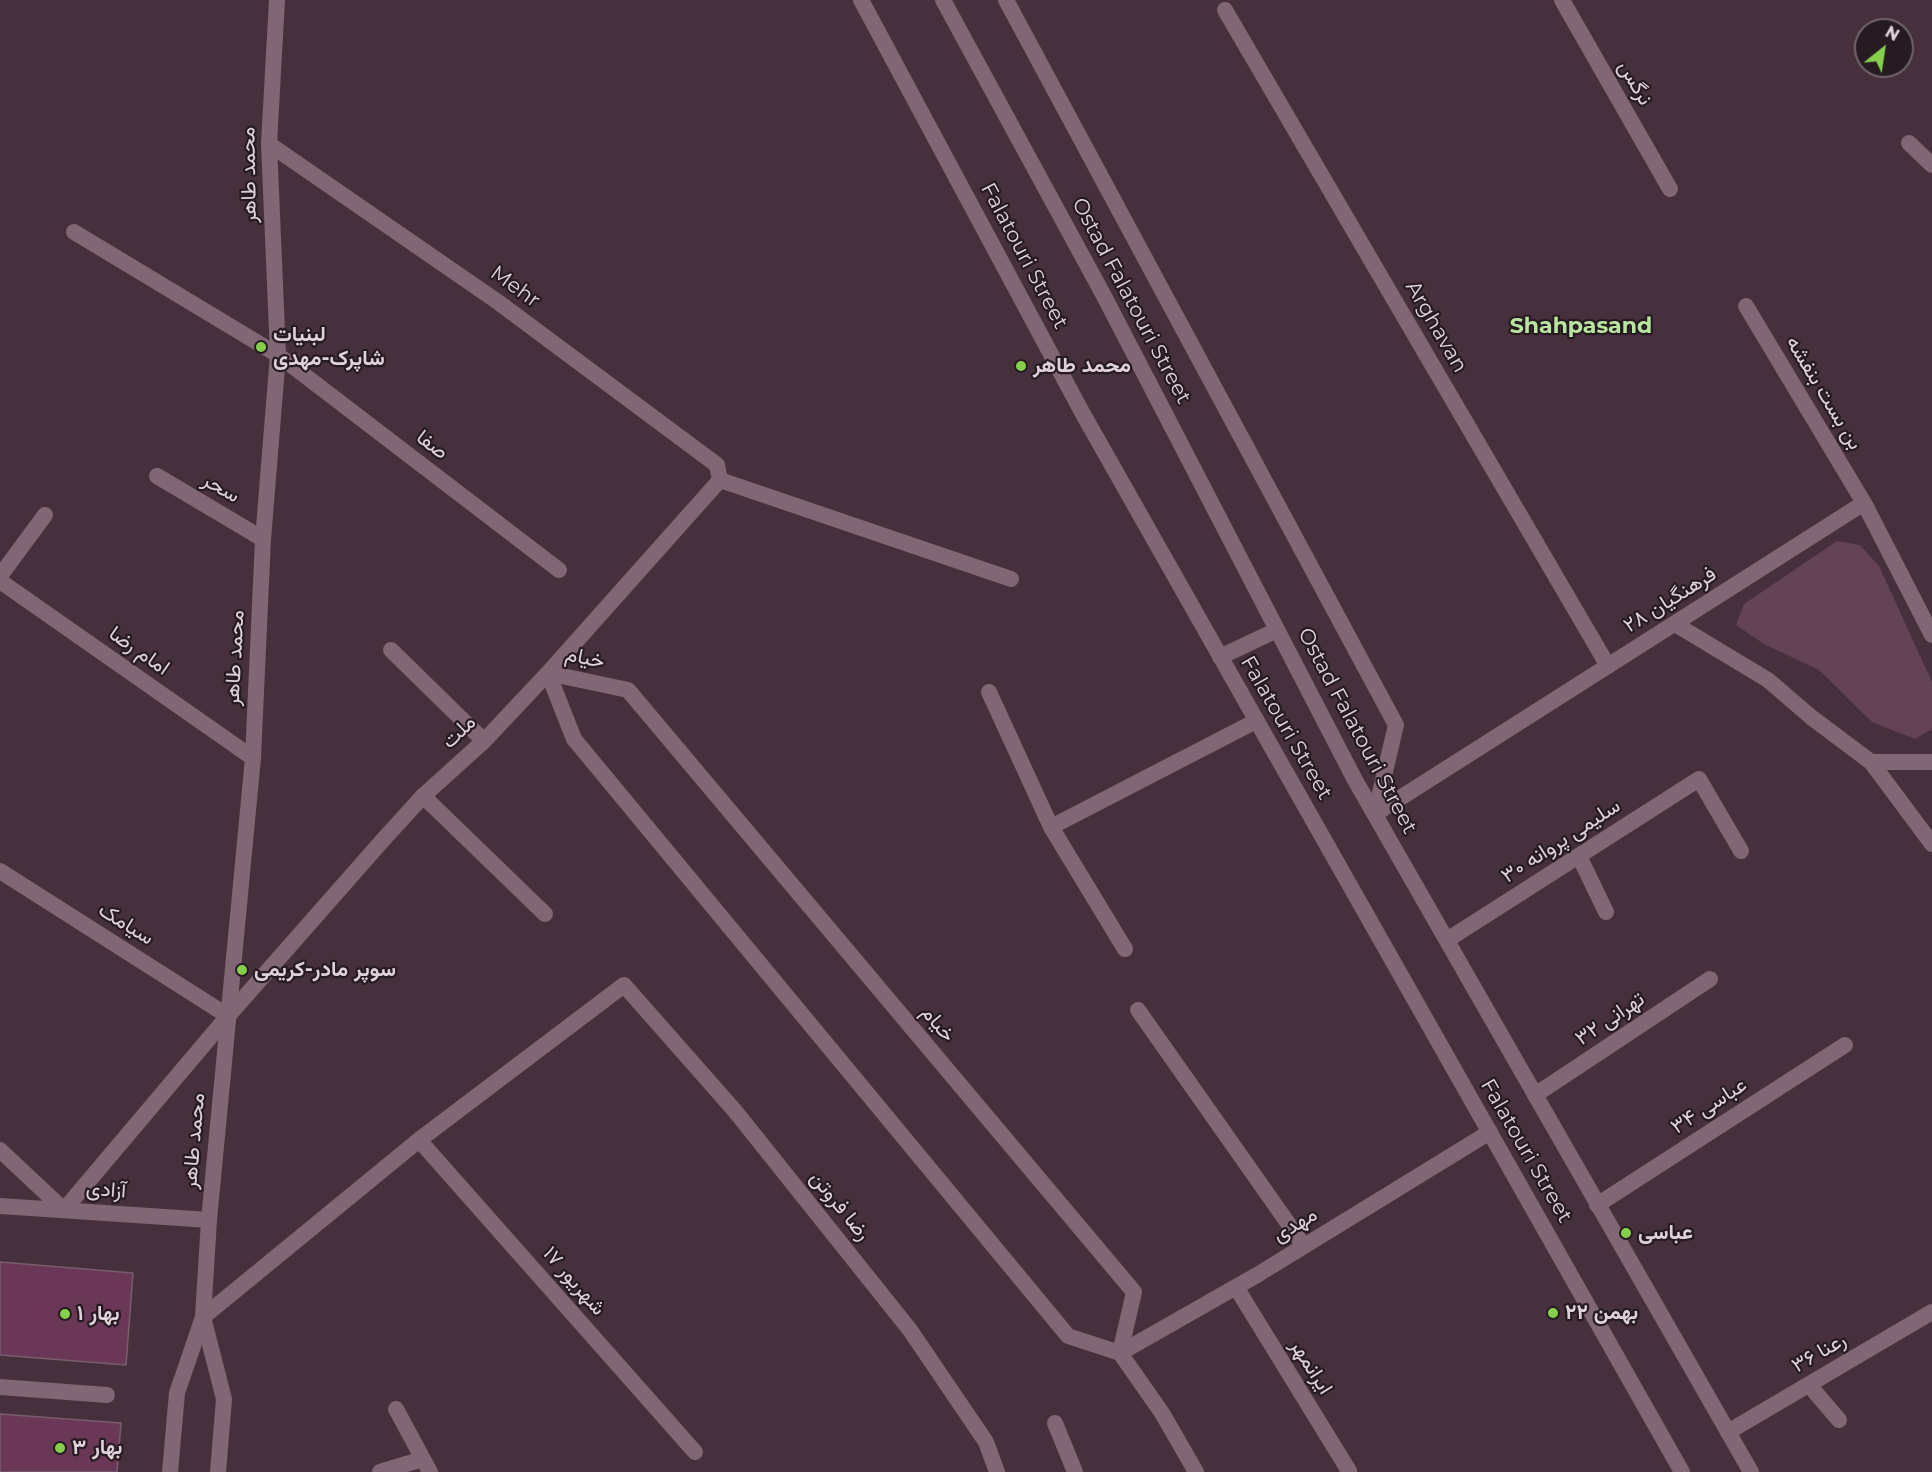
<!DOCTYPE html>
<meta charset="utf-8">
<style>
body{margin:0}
#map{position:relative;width:1932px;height:1472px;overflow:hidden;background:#47303d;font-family:Montserrat,sans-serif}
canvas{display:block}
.north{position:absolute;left:1854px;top:18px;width:60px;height:60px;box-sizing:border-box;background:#261b21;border:2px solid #70646b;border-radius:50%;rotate:30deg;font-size:16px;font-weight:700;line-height:24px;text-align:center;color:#e0d1d9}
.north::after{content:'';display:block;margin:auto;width:21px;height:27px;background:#85cf4c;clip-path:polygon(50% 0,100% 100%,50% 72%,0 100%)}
</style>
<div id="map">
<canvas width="1932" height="1472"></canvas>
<div class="north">N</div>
</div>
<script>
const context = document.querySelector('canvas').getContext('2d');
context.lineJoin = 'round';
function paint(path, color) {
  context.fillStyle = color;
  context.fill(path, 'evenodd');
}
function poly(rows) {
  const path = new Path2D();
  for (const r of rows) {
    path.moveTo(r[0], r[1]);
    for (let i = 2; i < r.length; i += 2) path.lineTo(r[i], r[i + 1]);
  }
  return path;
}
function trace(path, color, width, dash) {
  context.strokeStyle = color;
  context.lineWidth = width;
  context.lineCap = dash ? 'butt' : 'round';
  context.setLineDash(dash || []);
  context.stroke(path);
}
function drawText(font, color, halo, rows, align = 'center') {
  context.font = font + ' Montserrat,Vazirmatn,sans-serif';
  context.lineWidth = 4.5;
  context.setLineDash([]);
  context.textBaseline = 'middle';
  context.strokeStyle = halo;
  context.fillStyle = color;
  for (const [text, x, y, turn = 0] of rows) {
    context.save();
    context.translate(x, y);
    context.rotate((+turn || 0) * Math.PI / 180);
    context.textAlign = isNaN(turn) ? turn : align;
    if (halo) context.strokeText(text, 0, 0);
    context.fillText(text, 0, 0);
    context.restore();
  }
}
const green = poly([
 [1837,541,1860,545,1879,566,1932,682,1932,729,1915,739,1872,722,1819,670,1764,644,1736,625,1744,604]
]);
const building = poly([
 [0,1262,133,1273,126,1365,0,1355,0,1262],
 [0,1414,121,1423,117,1472,0,1472,0,1414]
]);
const service = poly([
 [0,576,45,515],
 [423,796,545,914],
 [1809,1385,1839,1420]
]);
const minor = poly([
 [1006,0,1396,725,1375,814],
 [1562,0,1670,189],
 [1225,10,1608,666],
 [1909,143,1932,165],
 [269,144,498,302,717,465,720,480],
 [74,232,278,355,559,570],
 [1746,306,1864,503,1932,635],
 [157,476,263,539],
 [720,480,1011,579],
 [0,581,253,758],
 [1675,624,1768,680,1811,717,1871,762,1932,762],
 [391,650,484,741],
 [548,673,574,739,1068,1336,1120,1353,1162,1413,1196,1472],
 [548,673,628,690,1134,1292,1120,1353],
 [989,692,1051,827,1125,949],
 [1871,762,1932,844],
 [1375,814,1864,503],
 [1051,827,1256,721],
 [1579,856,1606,912],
 [0,871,228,1016],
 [1447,940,1699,779,1741,851],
 [1138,1010,1304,1246],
 [1535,1095,1710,979],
 [419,1140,695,1452],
 [0,1150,64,1210,228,1016,382,841,423,796,484,741,548,673,720,480],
 [1597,1205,1845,1045],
 [0,1206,209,1220],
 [1236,1287,1349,1471],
 [203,1317,419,1140,624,985,735,1111,910,1330,986,1442,997,1472],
 [1120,1353,1257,1275,1490,1132],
 [0,1387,107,1395],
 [396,1409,430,1472],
 [1055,1423,1075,1472],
 [1728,1432,1932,1312],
 [380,1472,423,1459]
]);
const secondary = poly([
 [861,0,1083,414,1682,1472],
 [943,0,1104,296,1355,780,1751,1472],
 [1220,657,1277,630],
 [203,1317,224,1399,218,1472],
 [170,1472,177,1393,203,1317,209,1220,253,758,263,539,278,355,269,144,277,0]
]);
const markers = [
 [261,347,6,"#85cf4c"],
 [1021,366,6,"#85cf4c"],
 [242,970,6,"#85cf4c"],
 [1626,1233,6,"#85cf4c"],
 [1553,1313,6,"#85cf4c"],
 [65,1314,6,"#85cf4c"],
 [60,1448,6,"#85cf4c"]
];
const streetNames = [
 ["نرگس",1635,83,60],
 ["محمد طاهر",249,175,-91],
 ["Falatouri Street",1024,256,62],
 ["Mehr",515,287,36],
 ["Ostad Falatouri Street",1131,301,62],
 ["Arghavan",1436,327,60],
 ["بن بست بنفشه",1824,393,59],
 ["صفا",432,445,37],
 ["سحر",221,488,30],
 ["فرهنگیان ۲۸",1670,600,-32],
 ["امام رضا",139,651,35],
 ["محمد طاهر",235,658,-87],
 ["خیام",585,658,12],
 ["Falatouri Street",1286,728,60],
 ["Ostad Falatouri Street",1357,731,62],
 ["ملت",459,732,-44],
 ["سلیمی پروانه ۳۰",1561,841,-33],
 ["سیامک",126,924,32],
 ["تهرانی ۳۲",1610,1019,-34],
 ["خیام",938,1024,50],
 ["عباسی ۳۴",1709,1106,-33],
 ["محمد طاهر",194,1141,-85],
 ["Falatouri Street",1526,1151,60],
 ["آزادی",106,1190,4],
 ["رضا فروتن",840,1206,51],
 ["مهدی",1295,1225,-31],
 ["۱۷ شهریور",574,1281,49],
 ["رعنا ۳۶",1819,1353,-30],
 ["ایرانمهر",1311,1367,58]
];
const poiNames = [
 ["لبنیات",273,335],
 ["شاپرک-مهدی",273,359],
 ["محمد طاهر",1033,366],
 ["سوپر مادر-کریمی",254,970],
 ["عباسی",1638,1233],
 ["۲۲ بهمن",1565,1313],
 ["بهار ۱",77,1314],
 ["بهار ۳",72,1448]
];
const neighbourhoodNames = [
 ["Shahpasand",1581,327]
];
paint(green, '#634355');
paint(building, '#6b3757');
trace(building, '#785e6c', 1.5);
trace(service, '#816675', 16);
trace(minor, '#816675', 16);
trace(secondary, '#816675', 16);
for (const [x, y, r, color] of markers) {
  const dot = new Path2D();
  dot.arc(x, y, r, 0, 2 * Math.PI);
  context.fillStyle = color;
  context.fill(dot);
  trace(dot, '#261b21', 2);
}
drawText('21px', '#e0d1d9', '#261b21', streetNames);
drawText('bold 21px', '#e0d1d9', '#261b21', poiNames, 'left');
drawText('bold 22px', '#bae4a1', '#261b21', neighbourhoodNames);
</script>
